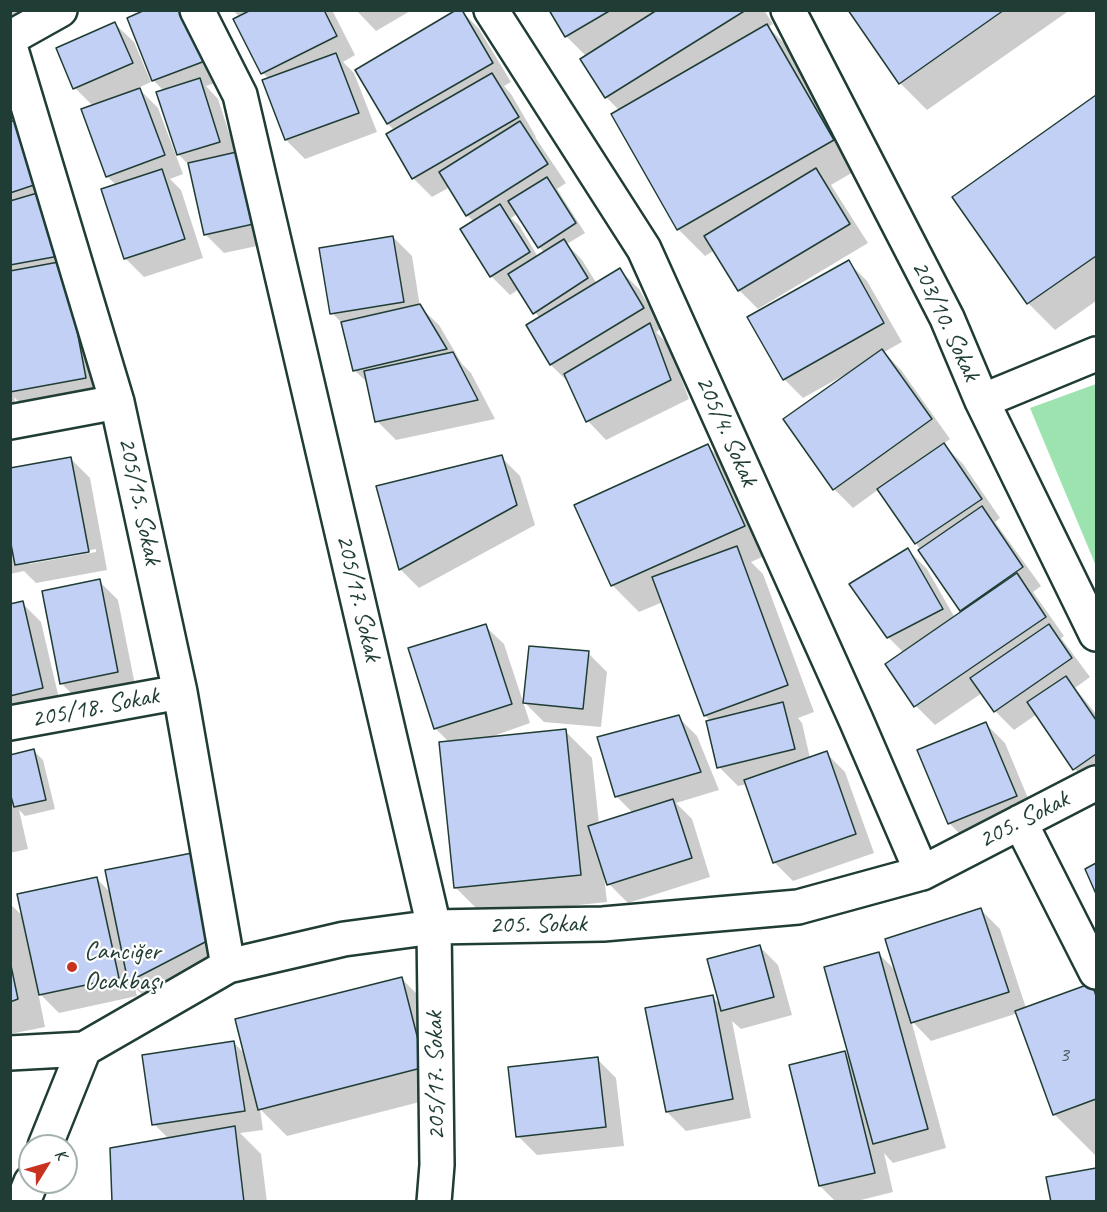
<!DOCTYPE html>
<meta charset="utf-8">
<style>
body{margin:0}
#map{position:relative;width:1107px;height:1212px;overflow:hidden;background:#fff;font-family:Caveat,sans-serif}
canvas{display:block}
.frame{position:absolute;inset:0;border:12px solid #1f3d34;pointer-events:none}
.north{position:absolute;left:18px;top:1134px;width:60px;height:60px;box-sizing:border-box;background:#fff;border:2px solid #a5b1ae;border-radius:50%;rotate:53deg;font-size:16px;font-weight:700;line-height:24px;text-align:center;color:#1f3d34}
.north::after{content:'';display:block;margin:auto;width:21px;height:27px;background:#c8321e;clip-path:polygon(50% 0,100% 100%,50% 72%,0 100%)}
</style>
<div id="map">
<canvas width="1107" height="1212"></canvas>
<div class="frame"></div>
<div class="north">K</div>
</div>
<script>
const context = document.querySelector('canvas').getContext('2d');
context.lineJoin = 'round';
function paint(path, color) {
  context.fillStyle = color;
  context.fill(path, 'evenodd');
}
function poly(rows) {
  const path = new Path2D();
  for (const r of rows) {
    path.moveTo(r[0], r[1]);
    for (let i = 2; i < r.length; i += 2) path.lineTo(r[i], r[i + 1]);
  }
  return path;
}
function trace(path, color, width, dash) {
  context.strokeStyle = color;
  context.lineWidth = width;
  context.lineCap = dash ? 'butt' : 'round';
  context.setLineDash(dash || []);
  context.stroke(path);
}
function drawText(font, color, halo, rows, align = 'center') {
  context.font = font + ' Caveat,sans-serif';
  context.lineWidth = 4.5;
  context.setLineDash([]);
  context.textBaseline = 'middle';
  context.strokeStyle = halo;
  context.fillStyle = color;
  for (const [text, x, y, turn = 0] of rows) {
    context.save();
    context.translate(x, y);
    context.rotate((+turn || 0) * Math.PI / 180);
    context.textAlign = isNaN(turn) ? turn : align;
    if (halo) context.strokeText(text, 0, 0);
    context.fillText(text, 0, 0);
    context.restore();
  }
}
const green = poly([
 [1096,384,1096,566,1030,408]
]);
const shadow = poly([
 [10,10,37,10,10,28],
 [190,10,223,80,206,86,218,99,236,154,276,242,224,253,205,234,189,165,178,154,164,91,153,80],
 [233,10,332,10,355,55,343,62,354,73,377,132,305,159,286,140,264,81,269,79,263,73,235,20,240,18],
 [356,10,412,10,376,31],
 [461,10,479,29,511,82,504,86,511,94,536,137,535,137,566,183,557,189,585,233,567,244,582,260,597,284,620,270,639,289,662,328,656,332,668,344,689,399,606,440,588,421,569,383,551,365,528,326,540,319,519,289,510,295,491,276,462,229,474,222,467,215,450,187,432,197,413,178,395,131,388,124,357,71],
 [518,213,539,247,545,253,538,257,519,225,511,218],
 [551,10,764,10,773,24,768,27,794,53,860,168,831,185,868,243,758,309,739,290,715,250,705,256,678,229,620,111,606,97,582,59,587,57,566,36],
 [850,10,1070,10,927,110,900,83],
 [115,24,134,42,151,82,138,88,158,108,183,174,170,179,181,190,203,258,144,277,125,258,117,186,107,176,93,106,75,88],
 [1096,97,1096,301,1055,330,1028,303,954,197],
 [27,118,104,397,28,411,14,397,15,402,10,403,10,123],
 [393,237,412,256,420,307,439,325,462,364,471,373,495,419,396,440,377,421,369,384,354,370,344,325,332,313],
 [848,262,867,281,902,342,884,352,901,370,950,439,943,444,963,464,1000,518,995,522,1041,586,1033,592,1064,636,1061,638,1090,677,1075,688,1096,714,1096,786,1094,788,1075,769,1037,714,1014,730,995,711,982,693,935,725,916,706,887,664,904,653,888,637,908,550,927,569,955,618,963,612,879,489,853,508,834,489,846,374,803,398,784,379],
 [708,446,735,473,771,553,751,562,763,574,814,712,798,718,802,723,810,758,826,753,845,772,874,853,793,881,774,862,747,784,738,786,719,767,711,721,705,716,663,602,639,612,612,585],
 [501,457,520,476,535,525,419,588,400,569],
 [71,459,90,478,107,570,36,583,24,571,10,574,10,470],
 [96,549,96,552,29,564,29,561],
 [99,581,118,600,136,690,80,702,61,683],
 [22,603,41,622,61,707,24,716,10,703,10,606],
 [485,626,504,644,530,723,485,739,565,731,592,758,599,824,633,813,617,797,599,738,678,717,697,736,719,790,676,803,692,819,710,877,628,903,609,884,604,876,607,902,483,915,456,888,449,742,435,728],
 [588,653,607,672,601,727,544,722,525,703],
 [986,724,1005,743,1035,815,968,842,949,823],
 [34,751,43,760,55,809,25,816,19,810,28,849,10,853,10,756],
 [210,873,229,958,148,1000,135,988,137,996,59,1013,38,992,45,1027,10,1034,10,904,24,917,96,878,111,893],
 [981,910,1000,929,1026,1008,1091,984,1096,990,1096,1156,1054,1114,1018,1013,931,1041,911,1020,946,1148,893,1163,884,1153,893,1192,853,1202,836,1202,820,1186,845,1053,851,1059,879,954,896,971],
 [759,946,778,965,792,1015,741,1029,732,1021,751,1118,686,1131,667,1112,712,997,721,1005],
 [402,979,429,1006,451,1094,287,1136,260,1109,263,1130,240,1133,261,1154,267,1202,114,1202,169,1139,154,1124,234,1043,246,1055],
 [597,1059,616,1078,624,1146,537,1155,518,1136]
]);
const building = poly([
 [145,10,184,10,205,61,152,81,127,18,145,10],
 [251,10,324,10,337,36,261,74,233,19,251,10],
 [456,10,462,10,493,63,387,124,355,70,456,10],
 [549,10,611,10,565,37,549,10],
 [657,10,746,10,605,98,580,59,657,10],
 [848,10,1004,10,899,84,848,10],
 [115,22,133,63,73,89,56,48,115,22],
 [767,24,834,140,677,230,611,114,767,24],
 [336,53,359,113,285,140,262,80,336,53],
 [492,73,519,117,412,179,386,134,492,73],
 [200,78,220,142,177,155,156,92,200,78],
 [140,88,165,155,106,177,81,109,140,88],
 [1096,95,1096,256,1027,304,952,197,1096,95],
 [27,116,49,180,10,193,10,122,27,116],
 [520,121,548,164,466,216,439,172,520,121],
 [241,151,258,223,204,235,188,163,241,151],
 [816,168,850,224,738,291,704,236,816,168],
 [162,169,185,239,124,259,101,189,162,169],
 [547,177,576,223,538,248,508,201,547,177],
 [51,189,70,254,10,265,10,201,51,189],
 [500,204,530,252,490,277,460,229,500,204],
 [393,236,404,302,330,314,319,248,393,236],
 [564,239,588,278,533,314,508,274,564,239],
 [849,260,884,323,783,380,747,317,849,260],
 [64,261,86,378,10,392,10,271,64,261],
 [620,268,644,308,550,365,526,325,620,268],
 [420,304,447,349,353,371,341,322,420,304],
 [650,323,671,380,586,422,564,374,650,323],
 [882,349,932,419,833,490,783,419,882,349],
 [453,352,478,400,375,422,364,371,453,352],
 [944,443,982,499,915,544,877,489,944,443],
 [708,444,745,526,611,586,574,505,708,444],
 [502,455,517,505,399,570,376,486,502,455],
 [71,457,89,552,15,565,10,539,10,468,71,457],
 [982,506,1023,567,960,611,918,550,982,506],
 [737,546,788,685,704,716,652,577,737,546],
 [908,548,943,609,887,638,849,584,908,548],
 [1017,573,1046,617,914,707,885,664,1017,573],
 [100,579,118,672,60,684,42,591,100,579],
 [23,601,43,688,10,696,10,604,23,601],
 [486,624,512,704,434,729,408,648,486,624],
 [1049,624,1072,658,994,712,970,678,1049,624],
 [529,646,589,651,583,709,523,703,529,646],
 [1066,676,1096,720,1096,754,1073,770,1027,702,1066,676],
 [783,702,795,749,717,768,706,721,783,702],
 [679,715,701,772,615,797,597,737,679,715],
 [986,722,1017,796,948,824,917,750,986,722],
 [566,729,581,875,454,888,439,742,566,729],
 [34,749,46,800,14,807,10,793,10,755,34,749],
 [827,751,856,834,773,863,744,780,827,751],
 [673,799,692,858,607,885,588,826,673,799],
 [192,853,211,939,128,982,105,870,192,853],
 [1096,863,1096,894,1085,869,1096,863],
 [97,877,119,978,39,995,17,894,97,877],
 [981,908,1009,992,911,1023,885,939,981,908],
 [760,945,774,997,721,1011,707,959,760,945],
 [879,952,928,1129,873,1144,824,967,879,952],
 [10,961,18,999,10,1002,10,961],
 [402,977,425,1067,258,1110,235,1019,402,977],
 [1092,983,1096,996,1096,1099,1053,1115,1015,1011,1092,983],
 [713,995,733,1099,666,1112,645,1008,713,995],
 [234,1041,245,1111,152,1125,142,1055,234,1041],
 [845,1051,875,1173,819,1186,789,1065,845,1051],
 [598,1057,606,1127,516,1137,508,1067,598,1057],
 [235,1126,244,1202,112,1202,110,1148,235,1126],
 [1096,1168,1096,1202,1051,1202,1046,1177,1096,1168]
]);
const street = poly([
 [197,10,240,95,434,927,437,1165,434,1202],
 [491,10,644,249,856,720,922,873],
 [788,10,947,318,982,401,1096,634],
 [10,38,60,10],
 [10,46,117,402,180,692,228,966],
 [982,401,1096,354],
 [10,422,117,402],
 [10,723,180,692],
 [1020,822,1096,972],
 [10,1053,84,1049],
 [45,1146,84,1049,228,966,344,939,434,927,603,924,798,907,922,873,1096,783],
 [23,1202,31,1182]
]);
const markers = [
 [72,967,6,"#c8321e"]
];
const numberNames = [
 ["3",1064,1055]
];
const streetNames = [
 ["203/10. Sokak",945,321,65],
 ["205/4. Sokak",726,431,66],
 ["205/15. Sokak",139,501,78],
 ["205/17. Sokak",358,598,77],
 ["205/18. Sokak",95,708,-11],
 ["205. Sokak",1024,820,-27],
 ["205. Sokak",538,925,-1],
 ["205/17. Sokak",436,1076,-91]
];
const poiNames = [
 ["Canciğer",84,952],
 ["Ocakbaşı",84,982]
];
paint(green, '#9de3b0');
paint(shadow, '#0003');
paint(building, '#c2d0f6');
trace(building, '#1f3d34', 1.5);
trace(street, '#1f3d34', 38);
trace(street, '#fff', 33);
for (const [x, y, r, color] of markers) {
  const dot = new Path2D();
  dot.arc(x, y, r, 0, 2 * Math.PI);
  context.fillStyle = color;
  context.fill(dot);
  trace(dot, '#fff', 2);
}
drawText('22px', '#486264', null, numberNames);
drawText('26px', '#1f3d34', '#fff', streetNames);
drawText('26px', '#1f3d34', '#fff', poiNames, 'left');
</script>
